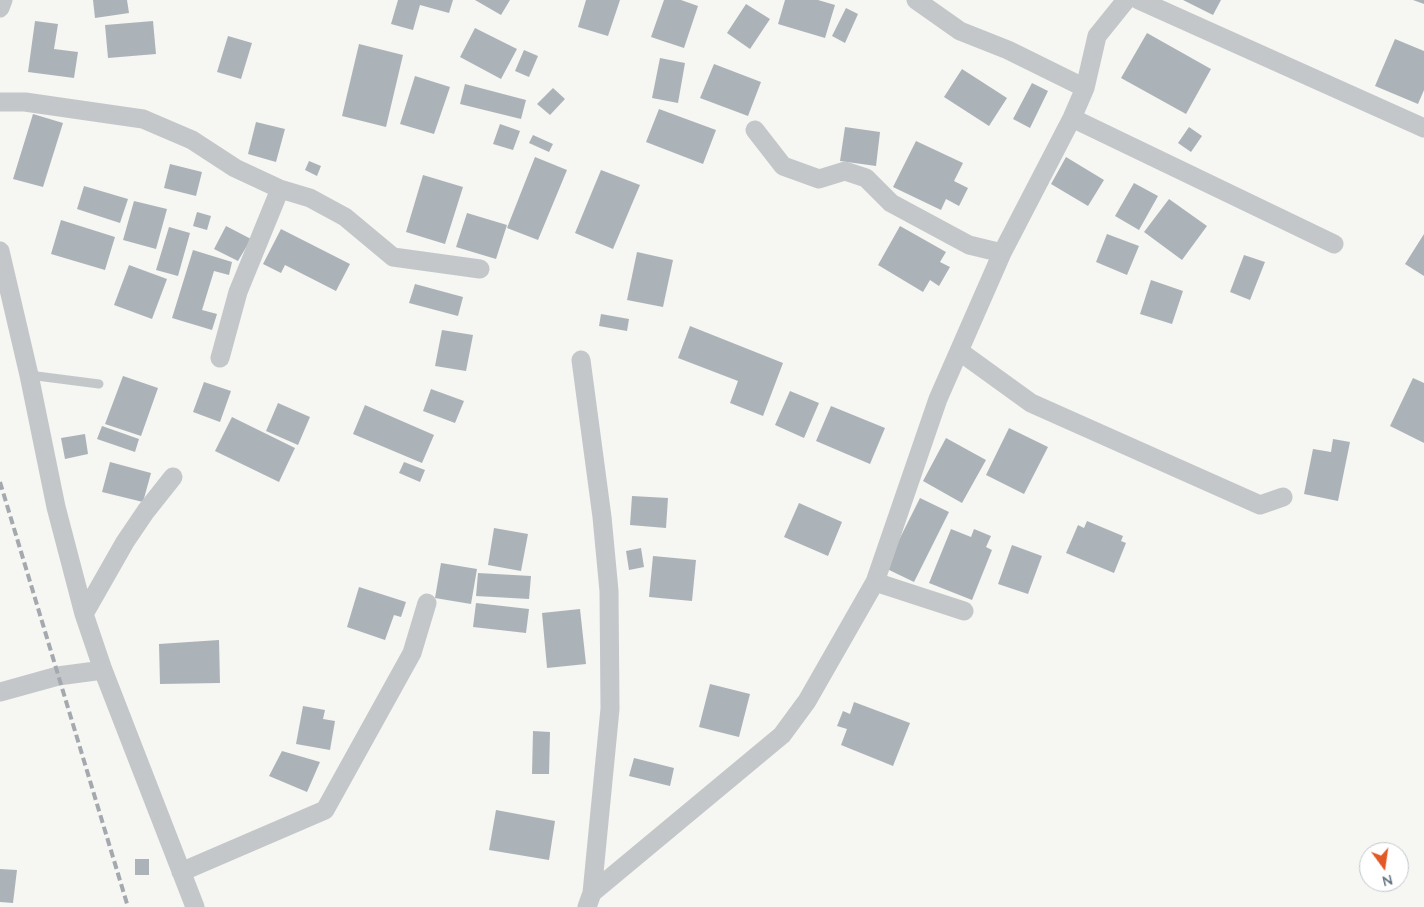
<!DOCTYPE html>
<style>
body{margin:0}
#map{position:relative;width:1424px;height:907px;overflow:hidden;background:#f6f6f2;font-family:Quicksand,sans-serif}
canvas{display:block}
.north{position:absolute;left:1359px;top:842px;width:50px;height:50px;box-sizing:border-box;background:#fff;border:1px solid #c1c8cd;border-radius:50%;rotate:166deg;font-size:14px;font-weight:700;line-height:20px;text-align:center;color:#657583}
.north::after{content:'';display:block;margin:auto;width:18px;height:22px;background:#e25926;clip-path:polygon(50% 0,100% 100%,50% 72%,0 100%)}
</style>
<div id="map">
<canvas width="1424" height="907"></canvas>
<div class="north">N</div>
</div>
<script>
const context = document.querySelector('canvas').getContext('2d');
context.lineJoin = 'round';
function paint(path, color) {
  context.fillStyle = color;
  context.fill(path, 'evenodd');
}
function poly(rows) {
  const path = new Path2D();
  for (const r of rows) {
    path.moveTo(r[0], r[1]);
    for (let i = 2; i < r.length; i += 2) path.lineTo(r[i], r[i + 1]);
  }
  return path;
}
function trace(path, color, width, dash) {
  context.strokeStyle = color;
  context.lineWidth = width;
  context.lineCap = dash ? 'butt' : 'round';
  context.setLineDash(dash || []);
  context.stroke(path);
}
const building = poly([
 [93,0,127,0,129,13,95,18],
 [398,0,453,0,449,13,420,5,413,30,391,24],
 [475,0,510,0,501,15],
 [586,0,620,0,608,36,578,27],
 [664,0,681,0,698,6,684,48,651,37],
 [785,0,818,0,835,5,825,38,778,24],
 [1183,0,1221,0,1213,15],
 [1413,0,1424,0,1424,4],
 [746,4,770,19,750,49,727,33],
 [846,8,858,14,845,43,832,36],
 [35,21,58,24,54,49,78,52,74,78,28,72],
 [153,21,156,54,108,58,105,25],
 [475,28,517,49,501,79,460,57],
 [1147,33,1211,69,1186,114,1121,78],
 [228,36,252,43,241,79,217,72],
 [1395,39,1424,51,1424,90,1418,104,1375,86],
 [359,44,403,55,386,127,342,116],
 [524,50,538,56,529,77,515,71],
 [660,58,685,63,678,103,652,98],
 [714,64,761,82,748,116,700,98],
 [962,69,1007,98,989,126,944,97],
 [415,76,450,87,434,134,400,124],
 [1032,83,1048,91,1030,128,1013,119],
 [465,84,526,100,521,119,460,104],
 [553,88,565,99,550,115,537,104],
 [659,109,716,130,703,164,646,142],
 [33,114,63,123,43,187,13,179],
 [256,122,285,129,276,162,248,154],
 [500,124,520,131,513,150,493,144],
 [845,127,880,132,876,166,840,161],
 [1189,127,1202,136,1191,152,1178,143],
 [533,135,553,144,549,152,529,143],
 [916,141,963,163,954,181,968,188,959,206,946,199,941,210,893,187],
 [535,157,567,170,538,240,507,228],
 [1066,157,1104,180,1088,206,1051,184],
 [309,161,321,166,317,176,305,170],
 [170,164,202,172,196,196,164,188],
 [601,170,640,185,613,249,575,233],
 [423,175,463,187,445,244,406,232],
 [1134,183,1158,196,1139,230,1115,216],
 [84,186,128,199,120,223,77,209],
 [1169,199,1207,226,1182,260,1144,232],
 [134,201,167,209,156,249,123,240],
 [197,212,211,216,207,230,193,226],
 [467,213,507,225,496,259,456,247],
 [61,220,115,237,105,270,51,254],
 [226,226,251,239,238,261,214,249],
 [900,226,946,252,940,262,950,267,939,286,930,280,923,292,878,265],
 [169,227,190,233,178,276,156,270],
 [281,229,350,264,336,291,285,265,281,273,263,264],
 [1107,234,1139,246,1127,275,1096,262],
 [1424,234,1424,276,1405,264],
 [193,250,232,262,229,275,214,271,202,310,217,314,212,330,172,318],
 [637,252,673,260,663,307,627,300],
 [1244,255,1265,262,1250,300,1230,292],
 [129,265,167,279,152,319,114,305],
 [1151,280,1183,291,1172,324,1140,314],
 [415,284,463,297,458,316,409,303],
 [601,314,629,319,627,331,599,326],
 [690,326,783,363,763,416,730,403,738,381,678,358],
 [442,330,473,335,466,371,435,366],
 [123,376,158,388,141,436,105,424],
 [1413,378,1424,383,1424,443,1390,426],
 [204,382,231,391,220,422,193,412],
 [431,389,464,401,455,423,423,411],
 [790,391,819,403,804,438,775,425],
 [278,403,310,417,298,445,266,431],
 [365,405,434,435,422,463,353,434],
 [831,406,885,428,870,464,816,441],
 [232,417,295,448,279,482,215,451],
 [102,426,139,439,135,452,97,439],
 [1009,428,1048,447,1024,494,986,475],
 [85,434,88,454,65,459,61,438],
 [946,438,986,460,962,503,923,481],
 [1333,439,1350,442,1338,501,1304,494,1313,449,1331,452],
 [110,462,151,473,143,502,102,492],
 [404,462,425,470,420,482,399,473],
 [632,496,668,498,666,528,630,525],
 [920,498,949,512,914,582,885,568],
 [799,503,842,522,828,556,784,537],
 [1087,521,1123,536,1121,541,1126,543,1114,573,1066,553,1078,525,1084,528],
 [494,528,528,534,521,571,488,565],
 [951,529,971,537,974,529,991,536,986,547,992,550,972,600,929,583],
 [1012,545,1042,556,1028,594,998,584],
 [641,548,644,567,629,570,626,551],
 [653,556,696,560,692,601,649,597],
 [441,563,477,569,471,604,435,598],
 [478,573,531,576,529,599,476,596],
 [359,587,406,602,401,617,394,615,385,640,347,627],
 [476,603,529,609,526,633,473,627],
 [580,609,586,664,547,668,542,613],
 [219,640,220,683,160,684,159,644],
 [710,684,750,694,739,737,699,727],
 [854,702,910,723,893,766,841,745,847,729,837,726,843,711,850,714],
 [303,706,325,710,323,719,335,721,330,750,296,744],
 [533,731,550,732,549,774,532,774],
 [282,751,320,762,307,792,269,776],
 [634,758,674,768,670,786,629,776],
 [496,810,555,821,549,860,489,850],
 [135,859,149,859,149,875,135,875],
 [0,869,17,870,13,903,0,902]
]);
const lane = poly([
 [29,375,99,384]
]);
const street = poly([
 [916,0,960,31,1008,50,1085,88],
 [1139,0,1424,128],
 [0,8,3,0],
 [0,102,25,102,143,119,192,140,235,168,280,189,310,198,345,217,393,257,480,269],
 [1072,118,1334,244],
 [755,130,783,166,819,179,845,171,866,178,891,203,969,245,1002,253],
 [0,251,29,375,56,507,84,614,103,670,195,907],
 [959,351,1031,403,1260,505,1283,497],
 [220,358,238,292,280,189],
 [581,360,602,517,609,591,610,709,592,893],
 [875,582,964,611],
 [84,614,125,542,146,511,173,477],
 [0,692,58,676,103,670],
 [181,872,325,810,412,653,427,603],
 [587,907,592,893,782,735,807,701,875,582,938,399,1002,253,1072,118,1085,88,1097,36,1126,0]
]);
const rail = poly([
 [0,482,128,907]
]);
paint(building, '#acb3b8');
trace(lane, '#c3c7ca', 9);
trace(street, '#c3c7ca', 19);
trace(rail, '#a4a9af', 4, [8, 4]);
</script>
